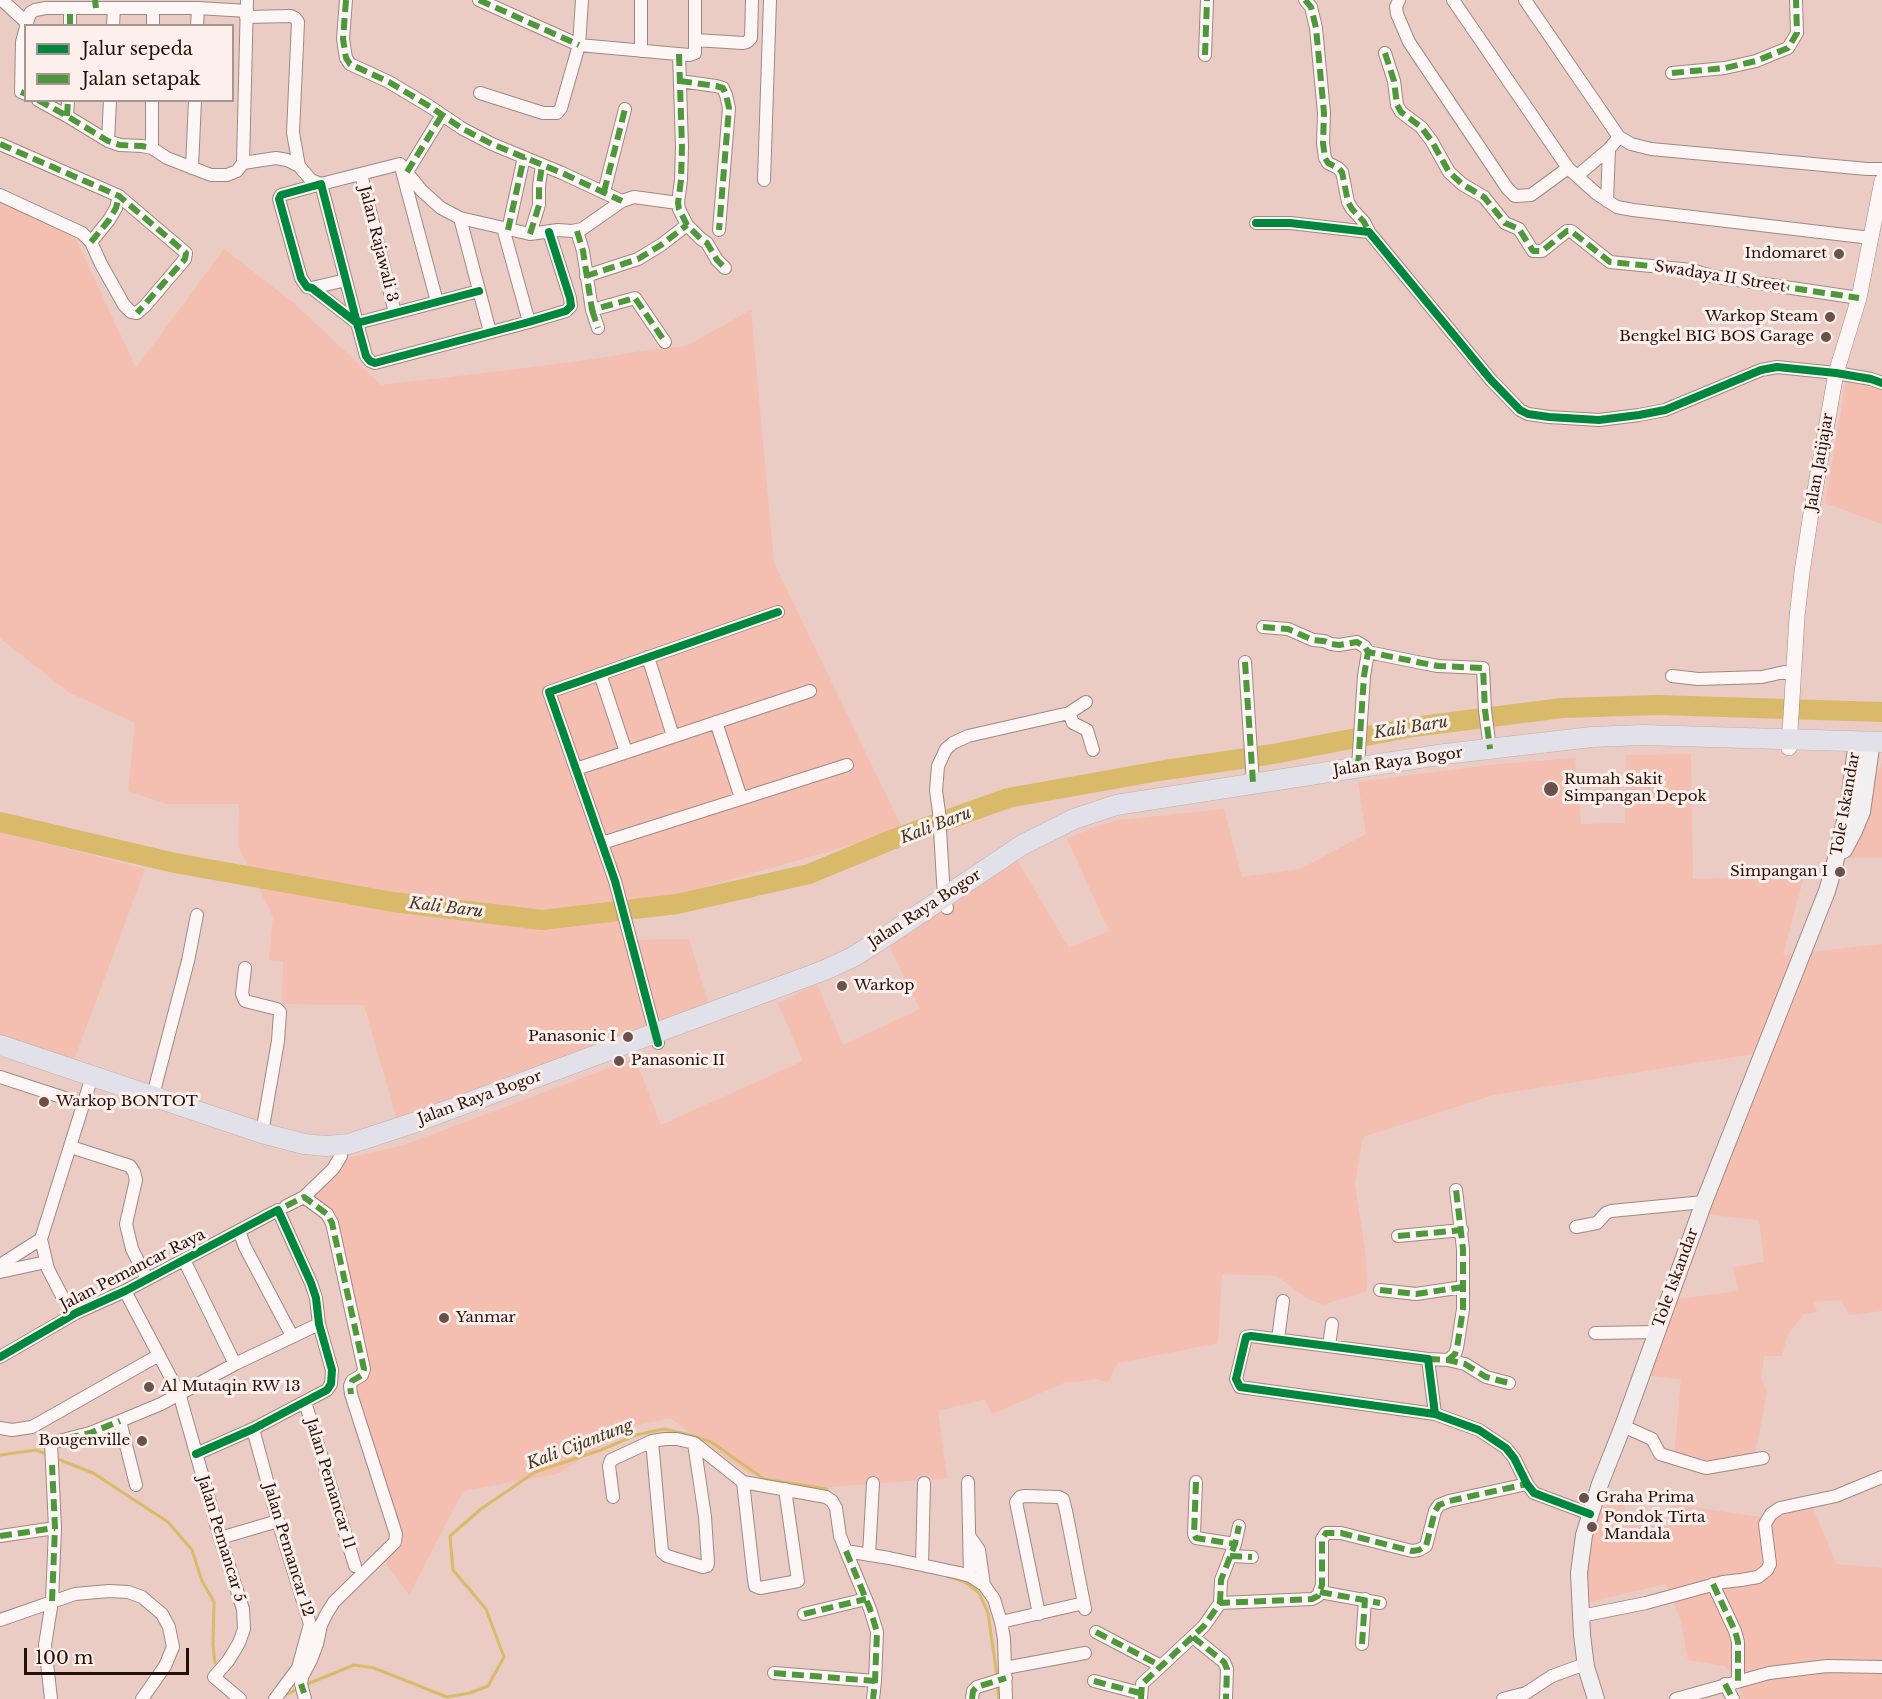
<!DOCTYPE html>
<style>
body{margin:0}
#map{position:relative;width:1882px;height:1699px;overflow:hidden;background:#eaccc5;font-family:"Libre Baskerville",serif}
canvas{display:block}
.legend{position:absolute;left:24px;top:24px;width:210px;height:78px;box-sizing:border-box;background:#fdefeb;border:2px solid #a79591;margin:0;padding:8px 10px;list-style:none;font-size:18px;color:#260f09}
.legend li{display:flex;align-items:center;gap:12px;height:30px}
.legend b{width:30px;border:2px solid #a79591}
.scale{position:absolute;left:24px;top:1648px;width:165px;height:27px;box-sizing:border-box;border:3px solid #260f09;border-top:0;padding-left:8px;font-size:18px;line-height:21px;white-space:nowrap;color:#260f09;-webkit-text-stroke:4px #fdefeb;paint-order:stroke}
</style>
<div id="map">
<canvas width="1882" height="1699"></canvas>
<ul class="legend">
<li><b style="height:8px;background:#00873e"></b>Jalur sepeda</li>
<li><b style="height:8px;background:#4e973b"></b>Jalan setapak</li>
</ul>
<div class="scale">100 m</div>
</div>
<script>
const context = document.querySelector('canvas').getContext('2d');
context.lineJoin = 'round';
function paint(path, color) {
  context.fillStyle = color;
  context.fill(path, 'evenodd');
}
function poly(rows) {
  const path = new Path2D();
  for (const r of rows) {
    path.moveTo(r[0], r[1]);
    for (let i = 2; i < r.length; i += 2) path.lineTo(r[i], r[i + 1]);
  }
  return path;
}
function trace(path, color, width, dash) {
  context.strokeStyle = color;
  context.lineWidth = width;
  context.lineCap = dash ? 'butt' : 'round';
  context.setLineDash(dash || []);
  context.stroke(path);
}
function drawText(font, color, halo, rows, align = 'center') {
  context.font = font + ' "Libre Baskerville",serif';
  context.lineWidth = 6;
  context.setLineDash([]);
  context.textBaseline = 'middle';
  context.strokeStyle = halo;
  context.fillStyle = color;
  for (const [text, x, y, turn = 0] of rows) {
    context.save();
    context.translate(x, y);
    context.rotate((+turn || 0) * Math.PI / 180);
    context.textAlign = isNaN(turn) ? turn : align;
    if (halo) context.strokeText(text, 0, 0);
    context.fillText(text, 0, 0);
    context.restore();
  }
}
const built = poly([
 [0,204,73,233,136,368,224,249,295,304,381,385,501,371,608,357,641,351,686,346,751,310,774,563,903,830,628,909,636,940,689,939,710,1008,397,1120,364,1005,282,1004,283,961,269,960,273,917,238,846,239,804,166,804,128,791,135,723,68,692,0,638],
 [1846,382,1882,389,1882,524,1825,503],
 [1691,754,1693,879,1804,876,1783,955,1882,944,1882,1311,1849,1315,1841,1300,1814,1302,1817,1312,1804,1314,1787,1336,1782,1356,1764,1356,1761,1379,1767,1393,1755,1455,1703,1466,1674,1458,1681,1379,1643,1375,1669,1300,1738,1291,1733,1267,1764,1262,1759,1220,1703,1214,1772,1051,1493,1095,1363,1137,1355,1184,1366,1258,1367,1291,1323,1305,1306,1298,1277,1276,1222,1274,1218,1343,1118,1363,1108,1382,1097,1379,1074,1382,1066,1382,992,1414,985,1399,938,1411,947,1478,802,1489,748,1473,670,1418,634,1426,557,1474,463,1491,409,1595,382,1558,393,1530,344,1382,364,1374,334,1224,310,1188,342,1159,404,1145,635,1058,661,1125,803,1061,778,1003,817,984,843,1045,920,1009,889,946,1017,860,1069,948,1109,931,1067,839,1092,828,1118,820,1224,809,1242,877,1300,869,1366,834,1358,782,1489,765,1575,758,1581,824,1625,823,1626,755],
 [1882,762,1882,858,1845,858],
 [0,831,145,869,73,1063,0,1037],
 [1594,1494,1622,1501,1626,1510,1669,1527,1672,1504,1760,1517,1773,1502,1809,1500,1837,1564,1882,1568,1882,1699,1741,1699,1741,1681,1725,1666,1688,1660,1681,1621,1666,1584,1580,1604]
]);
const stream = poly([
 [0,1455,36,1450,48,1455],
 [55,1458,93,1473,168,1522,192,1550,202,1581,214,1602,213,1645,215,1663],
 [947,1576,965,1582,979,1593,988,1613,997,1676],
 [997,1683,999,1699],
 [305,1685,354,1665,374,1668,447,1697,470,1693,488,1686,504,1657,486,1609,453,1570,450,1536,481,1509,535,1472,601,1450,636,1435,664,1429,690,1435,711,1442,764,1479,827,1489],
 [284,1696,299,1688]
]);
const river = poly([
 [0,822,175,863,393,902,542,920,677,904,809,874,891,840,1008,798,1159,771,1273,754,1413,727,1562,708,1658,705,1882,712]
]);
const minor = poly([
 [2,0,26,22],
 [346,0,343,39,346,58,350,64,389,82,429,106,463,129,492,144,562,173,622,201],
 [479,0,579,45,689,55,695,53,695,0],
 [1305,0,1311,7,1316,28,1324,113,1323,143,1325,158,1328,163,1338,168,1342,172,1348,202,1352,209,1364,222,1369,232],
 [1399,0,1396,7,1397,14,1409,42,1507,188,1515,196,1531,195,1568,168],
 [1453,0,1568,168,1597,194,1617,207,1633,210,1871,238],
 [1525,0,1619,137,1631,144,1651,149,1867,169,1882,169],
 [246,17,291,16,295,18,298,22,293,133,299,166],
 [26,26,30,13,35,10,46,8,198,8,247,11],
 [70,26,70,8],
 [113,26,114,8],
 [153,26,153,9],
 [197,26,198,8],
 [26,27,22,42,21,92,26,94],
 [695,40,743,43,747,42,751,38,752,0],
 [641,51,641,0],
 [1385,53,1394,81,1397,105,1401,112,1421,127,1431,140,1449,172,1462,184,1484,197,1505,223,1519,229,1533,251,1542,251,1567,231,1571,231,1610,262,1692,270,1711,276,1859,298],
 [679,54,682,147,681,180,678,203,679,209,687,225,701,239,707,243,717,260,725,268],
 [1205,55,1207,0],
 [1672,73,1725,68,1756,61,1788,48,1797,33,1796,0],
 [680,81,716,86,723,88,726,95,729,108,719,230],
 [480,93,543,113,557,113,561,108,579,45,582,0],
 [38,100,67,116,108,141,120,145,142,146,152,148,167,158,211,175,227,175,237,171,243,163,276,158,287,160,299,166,311,180,321,184,400,164,422,191,441,208,460,218,530,234,558,230,572,231,582,229,622,201,634,197,678,203],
 [67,116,68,100],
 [108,141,110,100],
 [0,144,119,196,186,253,185,259,145,306,137,313,131,312,124,305,101,264,91,242,82,233,0,195],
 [152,148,152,100],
 [243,163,247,0],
 [401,167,437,302],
 [192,168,195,100],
 [407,172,442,115],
 [361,174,395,313],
 [1577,176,1609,149,1619,137],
 [764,180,770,0],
 [604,192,625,109],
 [1607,201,1609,149],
 [460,218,490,332],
 [1256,223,1290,223,1369,232,1491,380,1520,410,1528,414,1549,417,1599,420,1639,415,1665,410,1761,370,1777,367,1836,373,1871,379,1882,383],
 [503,228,529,322],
 [508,230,524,157],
 [577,231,583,251,592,310,635,298,665,342],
 [530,234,539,205,539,186,542,165],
 [91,242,109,220,116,208,119,196],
 [586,276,638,259,661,245,687,225],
 [312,288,346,280],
 [479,291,357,323,312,288,307,287,301,278,279,199,281,195,321,184,357,323,366,356,370,361,375,363,529,322,566,311,571,306,570,298,549,232],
 [592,310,598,328],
 [1263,627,1288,629,1313,640,1324,641,1331,644,1339,645,1357,642,1365,647,1368,652,1417,662,1438,666,1483,668,1485,710,1490,749],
 [648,657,673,736],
 [1245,662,1253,783],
 [600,674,626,752],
 [1672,676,1698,679,1762,677,1784,672,1793,675],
 [1069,713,1073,723,1087,730,1093,750],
 [716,722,741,798],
 [1358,767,1364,676,1368,652],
 [576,769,810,691],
 [602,843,847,765],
 [947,908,944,898,939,812,936,791,938,766,946,749,953,743,968,736,1069,713,1086,702],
 [245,968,242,994,245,1001,277,1009,280,1012,278,1041,262,1133],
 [658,1043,615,881,549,692,778,612],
 [0,1077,83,1104],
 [153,1095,188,961,197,915],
 [71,1147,130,1166,134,1172,136,1180,126,1224,132,1249,147,1279],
 [304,1197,327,1214,332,1223,364,1369,362,1375,352,1381,350,1386,351,1394,396,1534,395,1542,334,1602,327,1613,321,1625,317,1644,311,1660,302,1677,301,1684,305,1699],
 [286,1206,304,1197,333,1169,341,1156],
 [1576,1227,1597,1223,1606,1213,1611,1211,1704,1202],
 [239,1231,245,1247,292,1336],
 [1398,1236,1462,1230],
 [184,1260,235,1364],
 [0,1265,41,1239],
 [0,1272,46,1262],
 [1380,1290,1416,1294,1463,1287],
 [125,1291,179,1393,220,1538,243,1609,244,1629,239,1643,228,1661,214,1677,240,1699],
 [76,1313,62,1296,48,1269,41,1239,89,1086],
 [1595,1333,1656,1332],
 [1278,1339,1283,1301],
 [1329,1346,1332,1324],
 [0,1357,76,1313,125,1291,278,1210,311,1283,316,1298,319,1324,332,1370,331,1384,327,1390,253,1429,196,1454],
 [1428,1359,1448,1360,1465,1364,1486,1377,1509,1383],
 [1448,1360,1455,1354,1457,1348,1463,1309,1463,1249,1456,1190],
 [305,1402,355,1566],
 [1435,1414,1428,1359,1251,1336,1246,1337,1236,1379,1240,1387,1435,1414,1479,1430,1506,1448,1514,1458,1527,1484,1534,1493,1590,1514],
 [1623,1426,1652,1439,1660,1454,1706,1468,1763,1458],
 [0,1428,12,1430,32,1427,159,1355],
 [253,1429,278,1521,310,1624,298,1668,275,1699],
 [652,1441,662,1552,667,1556,703,1567,707,1566,708,1563,705,1517,694,1443],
 [743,1482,754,1580,755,1586,760,1588,798,1581,785,1489],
 [968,1482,970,1576],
 [1196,1482,1194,1534,1196,1538,1235,1544],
 [136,1485,120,1421,161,1404,235,1364,319,1324],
 [613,1497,609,1466,611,1460,652,1441,665,1439,677,1439,694,1443,743,1482,826,1497,832,1501,836,1508,840,1536,846,1551,889,1558,959,1573,970,1576,984,1585,994,1599,1001,1622,1004,1639,1006,1699],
 [0,1536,55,1528],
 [970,1537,979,1550,984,1585],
 [220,1538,278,1521],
 [846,1551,870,1609,877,1632,875,1681,873,1699],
 [869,1555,873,1483],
 [1230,1556,1252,1557],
 [922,1565,924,1483],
 [1713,1584,1735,1631,1738,1642,1738,1681],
 [1320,1592,1380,1603],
 [1220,1603,1221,1580,1235,1544,1239,1526],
 [804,1614,866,1599],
 [1039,1614,1016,1502,1020,1497,1024,1496,1059,1497,1063,1499,1066,1511,1085,1609],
 [1581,1616,1646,1603,1723,1582,1741,1580,1758,1577,1767,1570,1770,1564,1765,1524,1771,1514,1780,1508,1836,1496,1882,1477],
 [0,1620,75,1594,109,1591,128,1592,142,1597,162,1614,169,1627,173,1647,165,1666,142,1699],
 [1001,1622,1084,1603],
 [1096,1632,1161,1666],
 [1193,1637,1224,1662,1227,1669,1226,1699],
 [1362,1644,1365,1599],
 [1005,1668,1085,1653],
 [774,1673,875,1681],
 [1094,1681,1140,1693],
 [1725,1684,1733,1699],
 [51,1699,45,1645,52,1601,55,1528,51,1443,90,1433,120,1421],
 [972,1699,973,1691,977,1687,1006,1678],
 [1141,1699,1142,1684,1204,1626,1220,1603,1312,1599,1318,1596,1322,1585,1322,1539,1326,1533,1341,1533,1412,1551,1419,1550,1426,1546,1435,1511,1439,1505,1449,1501,1527,1484],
 [1503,1699,1526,1693,1552,1676,1585,1664],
 [1676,1699,1769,1673,1827,1666,1882,1667]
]);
const tertiary = poly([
 [1789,748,1797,617,1802,572,1812,507,1836,373,1859,298,1882,181]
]);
const secondary = poly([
 [1844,850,1854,831,1862,812,1872,741],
 [1596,1699,1586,1667,1582,1635,1579,1573,1584,1535,1600,1484,1623,1426,1704,1202,1827,891,1834,867,1848,808,1857,741]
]);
const trunk = poly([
 [0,1045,262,1133,304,1144,326,1146,349,1144,416,1122,825,970,853,957,891,933,1022,845,1074,819,1116,805,1445,754,1592,737,1643,735,1882,742]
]);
const quiet = poly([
 [95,0,96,8],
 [346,0,343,39,346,58,350,64,389,82,429,106,463,129,492,144,562,173,622,201],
 [479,0,579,45],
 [1305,0,1311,7,1316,28,1324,113,1323,143,1325,158,1328,163,1338,168,1342,172,1348,202,1352,209,1364,222,1369,232],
 [70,26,70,8],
 [1385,53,1394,81,1397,105,1401,112,1421,127,1431,140,1449,172,1462,184,1484,197,1505,223,1519,229,1533,251,1542,251,1567,231,1571,231,1610,262,1692,270,1711,276,1859,298],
 [679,54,682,147,681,180,678,203,679,209,687,225,701,239,707,243,717,260,725,268],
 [1205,55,1207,0],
 [1672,73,1725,68,1756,61,1788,48,1797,33,1796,0],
 [680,81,716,86,723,88,726,95,729,108,719,230],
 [21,92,26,94],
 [38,100,67,116,108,141,120,145,142,146,152,148],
 [67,116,68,100],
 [0,144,119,196,186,253,185,259,137,313],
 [407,172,442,115],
 [604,192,625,109],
 [508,230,524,157],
 [577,231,583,251,592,310,635,298,665,342],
 [530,234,539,205,539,186,542,165],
 [91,242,109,220,116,208,119,196],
 [586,276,638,259,661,245,687,225],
 [592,310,598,328],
 [1263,627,1288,629,1313,640,1324,641,1331,644,1339,645,1357,642,1365,647,1368,652,1417,662,1438,666,1483,668,1485,710,1490,749],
 [1245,662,1253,783],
 [1358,767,1364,676,1368,652],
 [286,1206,304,1197,327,1214,332,1223,364,1369,362,1375,352,1381,350,1386,351,1394],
 [1398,1236,1462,1230],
 [1380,1290,1416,1294,1463,1287],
 [1428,1359,1448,1360,1465,1364,1486,1377,1509,1383],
 [1448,1360,1455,1354,1457,1348,1463,1309,1463,1249,1456,1190],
 [51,1444,53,1441,90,1433,120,1421],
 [1196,1482,1194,1534,1196,1538,1235,1544],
 [0,1536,55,1528],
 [846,1551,870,1609,877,1632,875,1681,873,1699],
 [1230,1556,1252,1557],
 [1713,1584,1735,1631,1738,1642,1738,1681],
 [1320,1592,1380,1603],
 [52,1601,55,1528,52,1465],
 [1220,1603,1221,1580,1235,1544,1239,1526],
 [804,1614,866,1599],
 [1096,1632,1161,1666],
 [1193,1637,1224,1662,1227,1669,1226,1699],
 [1362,1644,1365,1599],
 [774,1673,875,1681],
 [1094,1681,1140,1693],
 [301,1684,304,1693],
 [1725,1684,1733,1699],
 [972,1699,973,1691,977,1687,1006,1678],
 [1141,1699,1142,1684,1204,1626,1220,1603,1312,1599,1318,1596,1322,1585,1322,1539,1326,1533,1341,1533,1412,1551,1419,1550,1426,1546,1435,1511,1439,1505,1449,1501,1527,1484]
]);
const cycleway = poly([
 [1256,223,1290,223,1369,232,1491,380,1520,410,1528,414,1549,417,1599,420,1639,415,1665,410,1761,370,1777,367,1836,373,1871,379,1882,383],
 [479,291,357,323,312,288,307,287,301,278,279,199,281,195,321,184,357,323,366,356,370,361,375,363,529,322,566,311,571,306,570,298,549,232],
 [658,1043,615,881,549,692,778,612],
 [0,1357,76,1313,125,1291,278,1210,311,1283,316,1298,319,1324,332,1370,331,1384,327,1390,253,1429,196,1454],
 [1435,1414,1428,1359,1251,1336,1246,1337,1236,1379,1240,1387,1435,1414,1479,1430,1506,1448,1514,1458,1527,1484,1534,1493,1590,1514]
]);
const markers = [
 [1839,254,6,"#6b514b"],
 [1830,317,6,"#6b514b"],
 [1826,337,6,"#6b514b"],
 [1551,789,8,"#6b514b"],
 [1840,872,6,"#6b514b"],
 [842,986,6,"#6b514b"],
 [628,1037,6,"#6b514b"],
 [619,1061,6,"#6b514b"],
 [44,1102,6,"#6b514b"],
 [444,1318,6,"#6b514b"],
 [149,1387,6,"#6b514b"],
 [142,1441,6,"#6b514b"],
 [1584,1498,6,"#6b514b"],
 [1592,1527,6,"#6b514b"]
];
const streetNames = [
 ["Jalan Rajawali 3",378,244,76],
 ["Swadaya II Street",1720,277,9],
 ["Jalan Jatijajar",1820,462,-80],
 ["Jalan Raya Bogor",1398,762,-8],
 ["Tole Iskandar",1846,804,-80],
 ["Jalan Raya Bogor",925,909,-33],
 ["Jalan Raya Bogor",480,1098,-20],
 ["Jalan Pemancar Raya",133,1270,-27],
 ["Tole Iskandar",1676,1278,-70],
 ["Jalan Pemancar 11",330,1484,73],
 ["Jalan Pemancar 5",221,1539,73],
 ["Jalan Pemancar 12",288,1550,73]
];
const poiNames = [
 ["Indomaret",1827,254,"right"],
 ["Warkop Steam",1818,317,"right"],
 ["Bengkel BIG BOS Garage",1814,337,"right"],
 ["Rumah Sakit",1564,780],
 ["Simpangan Depok",1564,797],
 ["Simpangan I",1828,872,"right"],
 ["Warkop",854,986],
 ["Panasonic I",616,1037,"right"],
 ["Panasonic II",631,1061],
 ["Warkop BONTOT",56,1102],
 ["Yanmar",456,1318],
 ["Al Mutaqin RW 13",161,1387],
 ["Bougenville",130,1441,"right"],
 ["Graha Prima",1596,1498],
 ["Pondok Tirta",1604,1518],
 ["Mandala",1604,1535]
];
const waterNames = [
 ["Kali Baru",1411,728,-9],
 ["Kali Baru",936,826,-21],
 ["Kali Baru",446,908,7],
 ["Kali Cijantung",580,1445,-21]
];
paint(built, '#f4beb1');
trace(stream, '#d8ba6a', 3);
trace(river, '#d8ba6a', 20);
trace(minor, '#a08882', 14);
trace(tertiary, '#a08882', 16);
trace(secondary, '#a08882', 18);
trace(trunk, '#c0b0ac', 21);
trace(minor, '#fcf7f6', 12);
trace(tertiary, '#fcf7f6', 15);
trace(secondary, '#f2eff1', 16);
trace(trunk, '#e2e0e8', 20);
trace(quiet, '#4e973b', 6, [12, 6]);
trace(cycleway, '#00873e', 8);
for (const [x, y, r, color] of markers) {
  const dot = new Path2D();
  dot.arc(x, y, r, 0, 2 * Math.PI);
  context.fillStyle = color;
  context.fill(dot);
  trace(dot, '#fdefeb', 2);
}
drawText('15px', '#260f09', '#fdefeb', streetNames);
drawText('15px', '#260f09', '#fdefeb', poiNames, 'left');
drawText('italic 16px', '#413a22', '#fdefeb', waterNames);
</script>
